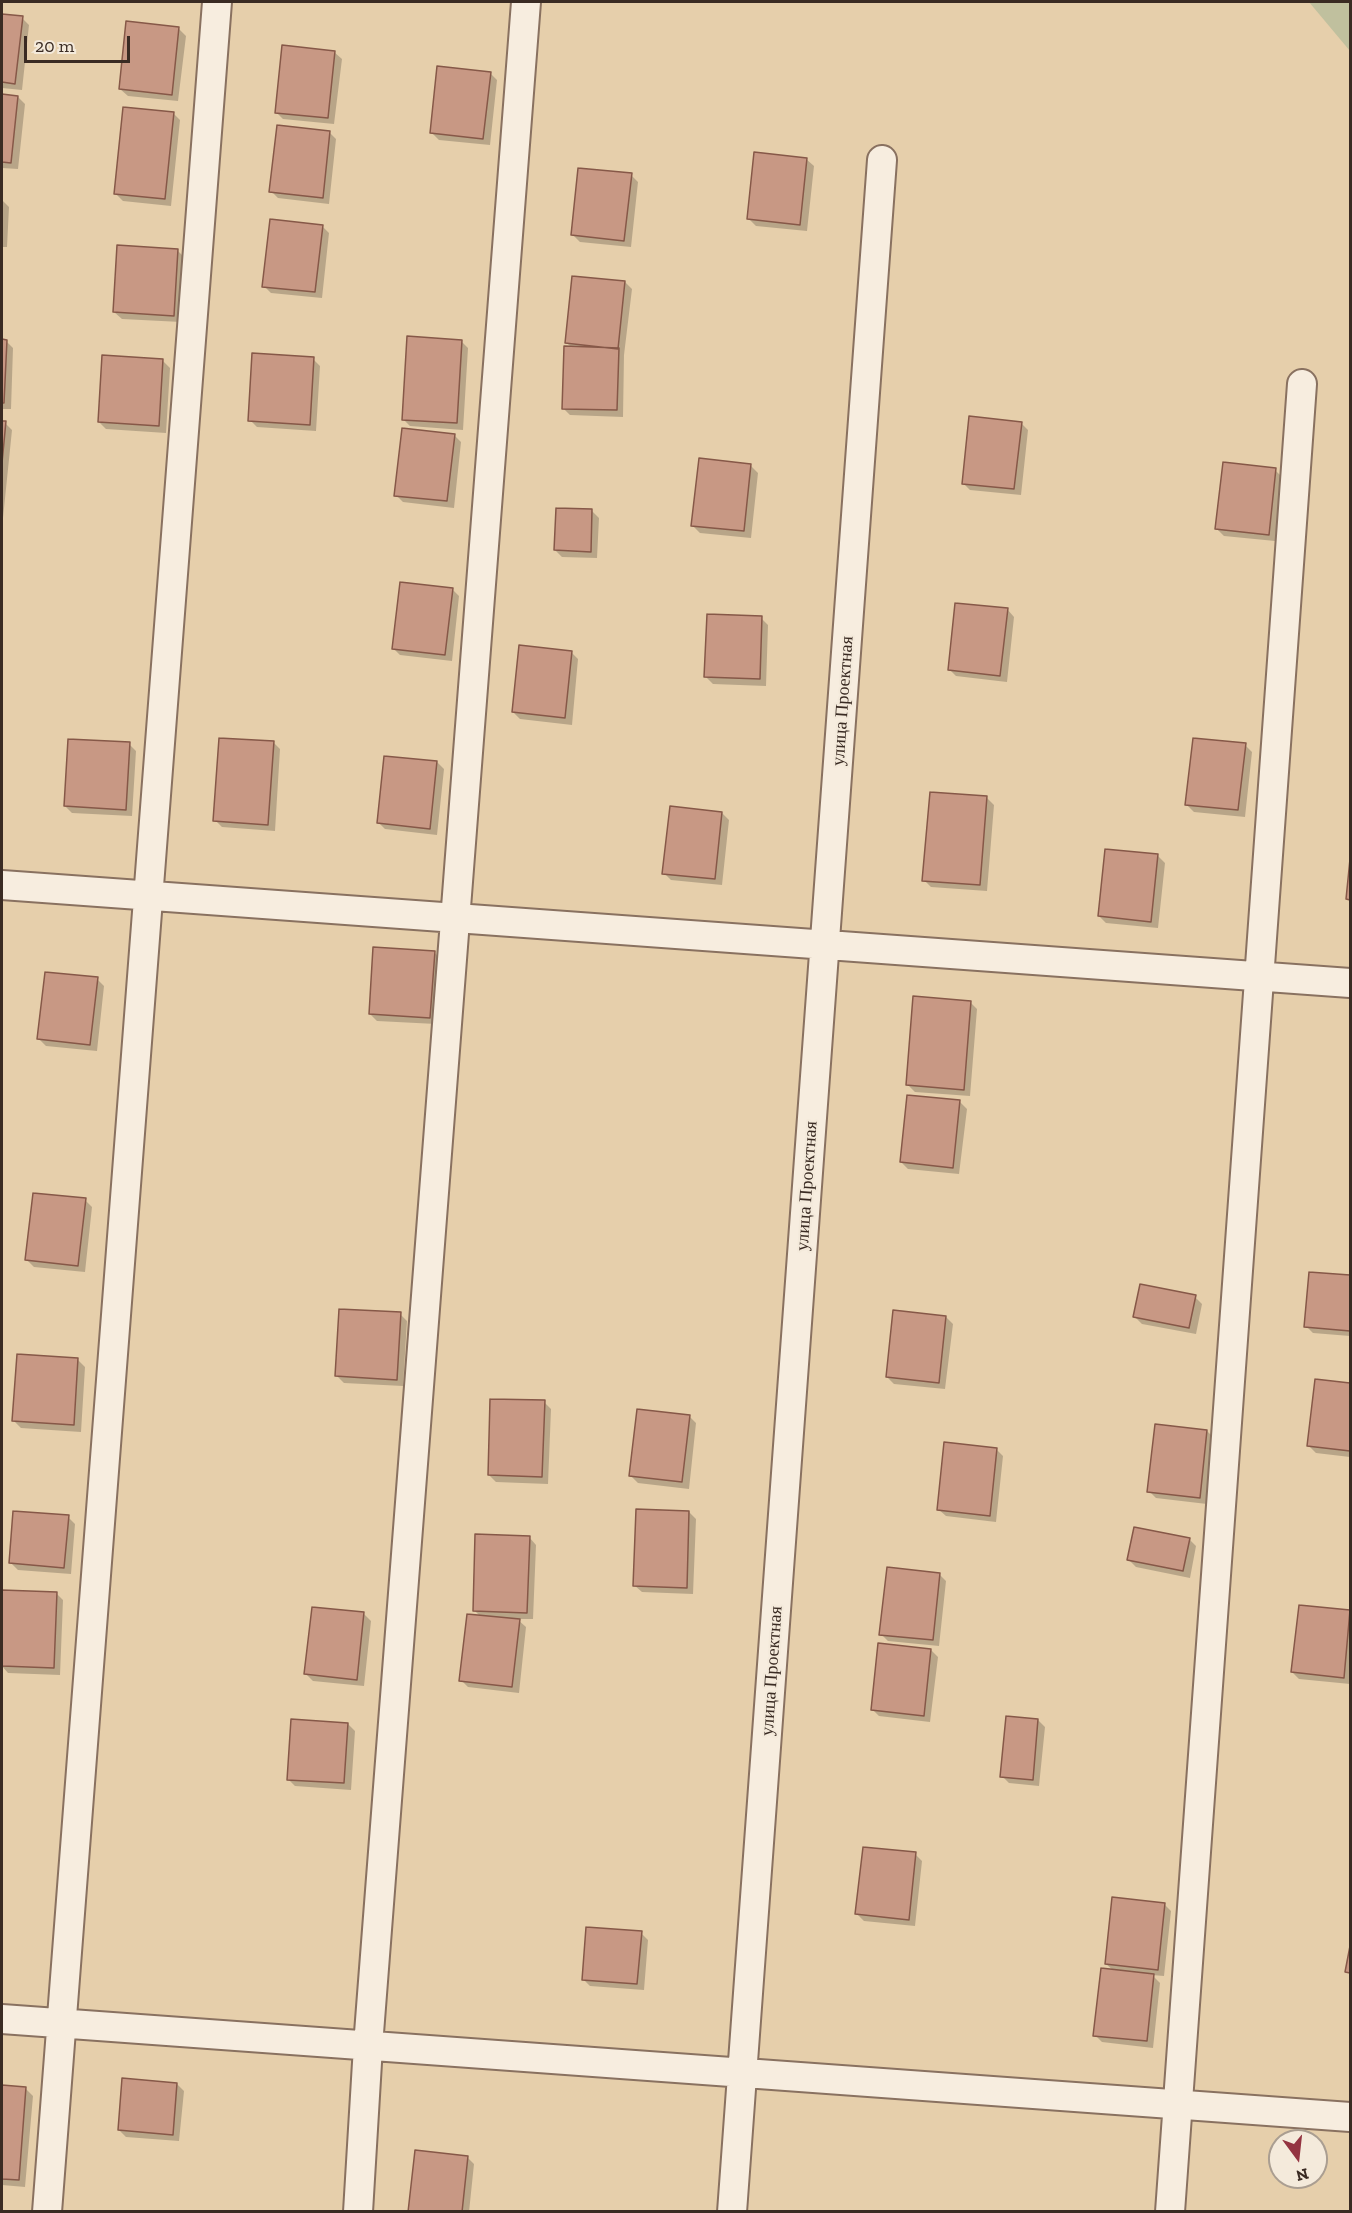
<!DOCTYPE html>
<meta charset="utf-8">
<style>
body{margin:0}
#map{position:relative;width:1352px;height:2213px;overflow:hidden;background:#eddecb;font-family:"Zilla Slab",serif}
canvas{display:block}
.frame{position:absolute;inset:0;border:3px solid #3a2b23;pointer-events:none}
.north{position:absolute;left:1268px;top:2129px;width:60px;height:60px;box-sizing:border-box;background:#f4eadb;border:2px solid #aa9e91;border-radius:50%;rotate:165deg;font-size:16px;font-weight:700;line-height:24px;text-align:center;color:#3a2b23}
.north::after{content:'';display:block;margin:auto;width:21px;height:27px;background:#943441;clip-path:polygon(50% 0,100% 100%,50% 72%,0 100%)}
.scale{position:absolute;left:24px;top:36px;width:106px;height:27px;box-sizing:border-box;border:3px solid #3a2b23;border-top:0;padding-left:8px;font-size:18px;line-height:21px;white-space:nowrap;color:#3a2b23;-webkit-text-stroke:4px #f4eadb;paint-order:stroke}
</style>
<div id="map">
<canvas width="1352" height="2213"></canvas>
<div class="frame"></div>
<div class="north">N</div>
<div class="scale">20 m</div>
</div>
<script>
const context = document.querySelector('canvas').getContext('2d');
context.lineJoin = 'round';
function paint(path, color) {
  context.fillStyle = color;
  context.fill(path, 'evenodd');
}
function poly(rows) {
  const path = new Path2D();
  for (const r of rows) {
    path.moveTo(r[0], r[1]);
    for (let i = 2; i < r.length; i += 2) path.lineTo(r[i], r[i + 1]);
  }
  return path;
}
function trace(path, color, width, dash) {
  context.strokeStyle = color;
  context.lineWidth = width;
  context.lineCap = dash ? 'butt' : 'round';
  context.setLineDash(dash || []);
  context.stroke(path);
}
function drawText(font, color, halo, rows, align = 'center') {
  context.font = font + ' "Zilla Slab",serif';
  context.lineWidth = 4.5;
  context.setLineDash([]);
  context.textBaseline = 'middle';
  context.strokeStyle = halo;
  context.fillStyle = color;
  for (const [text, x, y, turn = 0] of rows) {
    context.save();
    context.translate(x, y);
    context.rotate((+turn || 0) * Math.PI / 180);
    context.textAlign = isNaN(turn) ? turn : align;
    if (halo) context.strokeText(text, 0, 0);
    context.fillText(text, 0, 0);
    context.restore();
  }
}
const sand = poly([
 [2,2,1350,2,1350,2211,2,2212],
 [1280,2141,1316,2141,1316,2177,1280,2177]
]);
const cemetery = poly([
 [1309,2,1350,2,1350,51]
]);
const shadow = poly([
 [2,16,22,18,29,25,22,90,2,88],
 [179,29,186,36,178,101,128,96,120,89],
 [334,52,342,59,334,124,283,119,276,112],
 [490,73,497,80,490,145,439,140,432,133],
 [2,96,18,97,25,104,18,169,2,168],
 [173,113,180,120,171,206,123,201,116,194],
 [329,132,336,139,329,204,278,198,271,191],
 [806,159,814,166,807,231,756,226,749,219],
 [631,175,638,182,631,247,580,242,573,235],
 [2,200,9,207,7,247,2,247],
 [322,226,329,233,322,298,271,293,264,286],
 [178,251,185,258,181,322,122,319,114,312],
 [625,282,632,289,624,355,623,417,570,415,563,408,572,348,566,342],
 [2,341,6,341,13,348,11,409,2,409],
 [461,341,468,348,463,430,410,426,403,419],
 [313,359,320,366,316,431,257,427,250,420],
 [163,361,170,368,166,433,106,429,99,422],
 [2,422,5,423,12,430,3,518],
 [1021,423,1028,430,1021,495,970,490,963,483],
 [454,435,461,442,454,508,403,502,396,495],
 [751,466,758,473,751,538,700,533,693,526],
 [1275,470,1282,477,1275,541,1224,536,1217,529],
 [592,511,599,518,597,558,562,557,555,550],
 [452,589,459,596,452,661,400,655,393,648],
 [1007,609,1014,617,1007,682,956,676,949,669],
 [761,618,768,625,766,686,713,684,706,677],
 [571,652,578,659,572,725,520,719,513,712],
 [273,742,280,749,275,831,222,827,215,820],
 [129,744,136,751,132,816,72,813,65,806],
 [1245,745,1252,752,1245,817,1194,812,1187,805],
 [437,762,444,769,437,835,385,829,378,822],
 [987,798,994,805,987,891,931,887,924,880],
 [722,813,729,820,722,885,671,880,664,873],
 [1158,856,1165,863,1158,928,1106,923,1099,916],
 [434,952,441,960,436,1024,377,1021,370,1014],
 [97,979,104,986,97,1051,46,1046,39,1039],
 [970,1002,977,1009,970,1096,915,1092,908,1085],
 [960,1102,967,1109,959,1174,908,1169,901,1162],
 [85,1200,92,1207,85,1272,34,1267,27,1260],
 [1310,1273,1350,1277,1350,1336,1313,1333,1306,1326],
 [1195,1297,1202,1304,1196,1334,1142,1324,1135,1317],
 [400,1314,407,1321,403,1386,344,1383,337,1376],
 [946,1317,953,1324,945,1389,894,1384,887,1377],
 [78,1360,85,1367,81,1432,21,1428,14,1421],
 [1316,1381,1350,1384,1350,1457,1316,1453,1309,1446],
 [544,1402,551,1409,548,1484,496,1482,489,1475],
 [689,1416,696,1423,689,1489,638,1483,631,1476],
 [1207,1431,1214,1438,1207,1504,1156,1498,1149,1491],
 [996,1449,1003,1456,996,1522,946,1516,938,1509],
 [689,1512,696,1519,693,1594,642,1592,634,1585],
 [68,1517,75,1524,71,1574,18,1570,11,1563],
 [529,1537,536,1545,533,1619,517,1619,526,1627,519,1693,468,1687,461,1680,480,1616,474,1610],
 [1189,1539,1196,1546,1190,1578,1136,1567,1129,1560],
 [939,1574,946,1581,939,1646,888,1641,881,1634],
 [4,1591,56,1593,63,1600,60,1675,8,1673,2,1666],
 [1300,1607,1350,1612,1350,1684,1299,1679,1292,1672],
 [364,1614,371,1621,364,1686,313,1681,306,1674],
 [931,1650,938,1657,930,1722,879,1716,872,1709],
 [1038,1720,1045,1727,1039,1786,1009,1783,1002,1776],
 [348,1724,355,1731,351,1790,295,1786,288,1779],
 [915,1854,922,1861,915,1926,864,1921,857,1914],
 [1164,1904,1171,1911,1164,1976,1152,1975,1160,1983,1153,2048,1102,2042,1095,2035,1114,1971,1106,1964],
 [641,1933,648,1940,644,1990,590,1986,583,1979],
 [177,2084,184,2091,179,2141,126,2137,119,2130],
 [2,2087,26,2089,33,2096,25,2187,2,2185],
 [467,2157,474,2164,469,2212,410,2212]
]);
const building = poly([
 [2,14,23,16,15,84,2,82,2,14],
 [126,21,179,27,172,95,119,89,126,21],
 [282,45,335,51,328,118,275,113,282,45],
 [437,66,491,72,483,139,430,133,437,66],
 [2,94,18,96,11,163,2,162,2,94],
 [123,107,174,112,165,199,114,194,123,107],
 [277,125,330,131,323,198,269,192,277,125],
 [754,152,807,158,800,225,747,219,754,152],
 [578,168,632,173,624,241,571,235,578,168],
 [270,219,323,225,315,292,262,287,270,219],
 [117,245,178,249,174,316,113,312,117,245],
 [572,276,625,281,618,349,565,343,572,276],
 [407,336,462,340,457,423,402,420,407,336],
 [2,339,7,340,4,403,2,403,2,339],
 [564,346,619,348,617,410,562,409,564,346],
 [252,353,314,357,310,425,248,421,252,353],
 [102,355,163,359,159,426,98,422,102,355],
 [969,416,1022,422,1014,489,962,484,969,416],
 [2,421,6,421,2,463,2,421],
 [402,428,455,434,447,501,394,496,402,428],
 [699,458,751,464,744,531,691,526,699,458],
 [1223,462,1276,468,1269,535,1215,529,1223,462],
 [556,508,592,509,591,552,554,550,556,508],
 [400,582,453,588,445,655,392,649,400,582],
 [955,603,1008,608,1000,676,948,670,955,603],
 [707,614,762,616,760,679,704,677,707,614],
 [519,645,572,651,565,718,512,712,519,645],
 [219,738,274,741,268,825,213,821,219,738],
 [1193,738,1246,743,1238,810,1185,805,1193,738],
 [68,739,130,742,126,810,64,806,68,739],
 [384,756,437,761,430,829,377,823,384,756],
 [930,792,987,796,980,885,922,881,930,792],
 [670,806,722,812,715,879,662,874,670,806],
 [1105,849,1158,854,1151,922,1098,916,1105,849],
 [1350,859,1350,900,1346,899,1350,859],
 [373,947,435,951,430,1018,369,1014,373,947],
 [45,972,98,977,90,1045,37,1039,45,972],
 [913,996,971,1001,964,1090,906,1085,913,996],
 [907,1095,960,1100,953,1168,900,1162,907,1095],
 [33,1193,86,1198,78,1266,25,1260,33,1193],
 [1309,1272,1350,1275,1350,1331,1304,1327,1309,1272],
 [1140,1284,1196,1295,1189,1328,1133,1317,1140,1284],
 [339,1309,401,1312,397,1380,335,1376,339,1309],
 [893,1310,946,1316,939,1383,886,1377,893,1310],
 [17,1354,78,1358,74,1425,12,1421,17,1354],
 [1315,1379,1350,1383,1350,1451,1307,1446,1315,1379],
 [490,1399,545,1400,542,1477,488,1475,490,1399],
 [637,1409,690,1415,682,1482,629,1476,637,1409],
 [1155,1424,1207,1430,1200,1498,1147,1492,1155,1424],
 [944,1442,997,1448,990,1516,937,1510,944,1442],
 [636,1509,689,1511,687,1588,633,1586,636,1509],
 [13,1511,69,1515,64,1568,9,1563,13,1511],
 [1134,1527,1190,1538,1183,1571,1127,1560,1134,1527],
 [475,1534,530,1536,527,1613,473,1611,475,1534],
 [887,1567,940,1573,933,1640,879,1635,887,1567],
 [2,1590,57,1592,54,1668,2,1666,2,1590],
 [1299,1605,1350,1610,1344,1678,1291,1672,1299,1605],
 [312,1607,364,1612,357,1680,304,1674,312,1607],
 [467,1614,520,1619,512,1687,459,1681,467,1614],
 [878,1643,931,1649,924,1716,871,1710,878,1643],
 [1006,1716,1038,1719,1033,1780,1000,1777,1006,1716],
 [291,1719,348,1723,344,1783,287,1780,291,1719],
 [863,1847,916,1852,909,1920,855,1914,863,1847],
 [1112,1897,1165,1903,1158,1970,1105,1964,1112,1897],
 [586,1927,642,1931,637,1984,582,1980,586,1927],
 [1350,1946,1350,1973,1345,1972,1350,1946],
 [1101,1968,1154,1974,1147,2041,1093,2036,1101,1968],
 [122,2078,177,2083,173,2135,118,2130,122,2078],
 [2,2085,26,2087,19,2180,2,2179,2,2085],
 [415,2150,468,2156,462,2212,408,2212,415,2150]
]);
const minor = poly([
 [2,885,1350,983],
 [2,2019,1350,2117],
 [47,2212,217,2],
 [358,2212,368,2046,526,2],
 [732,2212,882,160],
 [1170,2212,1302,384]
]);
const streetNames = [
 ["улица Проектная",843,701,-86],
 ["улица Проектная",807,1186,-86],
 ["улица Проектная",772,1671,-86]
];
paint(sand, '#e6cfab');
paint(cemetery, '#c0c09e');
paint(shadow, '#0003');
paint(building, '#c89884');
trace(building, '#865848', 1.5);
trace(minor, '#897160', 32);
trace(minor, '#f7eddf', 28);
drawText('18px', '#3a2b23', '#f4eadb', streetNames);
</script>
